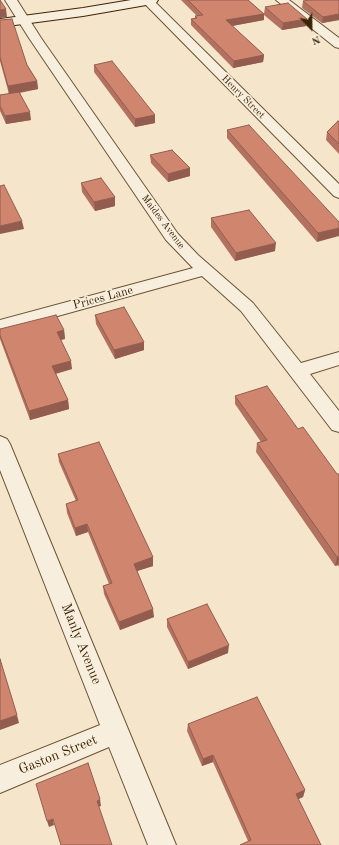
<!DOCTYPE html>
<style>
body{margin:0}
#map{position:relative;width:339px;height:845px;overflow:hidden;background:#f5e5cb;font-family:"Old Standard TT",serif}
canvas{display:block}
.north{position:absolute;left:291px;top:8px;width:40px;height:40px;-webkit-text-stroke:3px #f8eedd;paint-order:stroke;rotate:158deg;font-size:11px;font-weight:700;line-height:16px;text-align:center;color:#3c2504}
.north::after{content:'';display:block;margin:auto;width:14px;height:18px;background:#3c2504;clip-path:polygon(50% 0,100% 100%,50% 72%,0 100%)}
</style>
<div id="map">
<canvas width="339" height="845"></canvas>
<div class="north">N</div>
</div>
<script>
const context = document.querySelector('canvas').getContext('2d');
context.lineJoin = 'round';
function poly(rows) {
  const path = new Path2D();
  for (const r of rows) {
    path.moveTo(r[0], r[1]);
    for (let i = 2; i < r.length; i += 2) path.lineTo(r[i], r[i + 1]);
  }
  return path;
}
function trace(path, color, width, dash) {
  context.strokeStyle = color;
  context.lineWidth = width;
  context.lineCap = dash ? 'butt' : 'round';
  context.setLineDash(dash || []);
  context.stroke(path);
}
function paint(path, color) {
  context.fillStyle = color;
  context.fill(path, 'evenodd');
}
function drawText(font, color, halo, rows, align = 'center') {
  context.font = font + ' "Old Standard TT",serif';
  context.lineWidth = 3.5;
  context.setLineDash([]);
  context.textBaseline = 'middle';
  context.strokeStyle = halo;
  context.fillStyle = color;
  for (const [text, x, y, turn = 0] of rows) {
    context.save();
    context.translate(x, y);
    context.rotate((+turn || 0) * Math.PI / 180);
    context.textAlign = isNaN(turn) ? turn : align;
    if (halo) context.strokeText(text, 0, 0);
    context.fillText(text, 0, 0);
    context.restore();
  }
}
const street = poly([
 [5,0,17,0,41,38,178,234,198,255,253,303,301,363,339,352,339,365,310,374,339,411,339,432,332,430,241,311,202,276,0,332,0,320,193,268,166,240,29,38,5,0],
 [141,0,153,0,339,184,339,198,334,196,141,0],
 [276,0,289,0,339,38,339,48,335,47,276,0],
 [0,436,7,439,10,444,176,845,148,845,109,747,0,793,0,765,100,725,0,470,0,436]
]);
const secondary = poly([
 [131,0,158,0,156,3,152,4,83,16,0,27,0,19,83,8,131,0]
]);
const wall = poly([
 [181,0,248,0,264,14,265,7,307,19,306,26,282,30,264,15,264,20,232,26,264,55,263,62,233,68,191,25,191,19,195,18,195,16,197,16],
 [339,0,339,20,322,23,302,8,303,1],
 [0,20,37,81,38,89,20,93,31,120,6,124,0,111,0,95,9,94,0,61],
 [94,65,155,115,155,123,135,127,94,72],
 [339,122,339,154,326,140,327,132],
 [227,130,339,222,317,242,227,138],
 [150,155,190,168,190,176,168,182,151,163],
 [81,183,115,206,95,211,82,192],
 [211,218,275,251,235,261,211,227],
 [95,315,144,350,115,359,96,324],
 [0,329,64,330,65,339,61,340,72,369,56,374,68,400,69,409,30,420,0,339],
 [235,396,298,429,337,474,339,474,339,567,338,565,335,566,256,452,257,443,261,442,235,404],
 [58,454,153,557,153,566,137,571,154,617,120,630,104,594,103,586,109,584,88,532,76,536,67,513,66,504,76,501,59,462],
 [167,619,228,653,188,669,167,627],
 [188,724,305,790,303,797,298,799,321,845,248,841,213,762,202,766,187,731]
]);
const shadedWall = poly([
 [6,9,7,17,0,18,0,10],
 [264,14,264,20,226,27,226,20],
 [339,14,339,20,322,23,323,17],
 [307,19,306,26,282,30,283,23],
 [264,55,263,62,233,68,234,61],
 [37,81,38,89,9,94,8,86],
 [30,112,31,120,6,124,5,116],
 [155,115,155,123,135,127,135,119],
 [190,168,190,176,168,182,168,174],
 [115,197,115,206,95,211,94,202],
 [22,221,24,229,0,234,0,226],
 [339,228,339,236,317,242,318,233],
 [276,243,275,251,235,261,236,253],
 [64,330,65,339,58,340,57,332],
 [144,342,144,350,115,359,114,350],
 [71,361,72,369,53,374,52,366],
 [68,400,69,409,30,420,29,411],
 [87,524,88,532,76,536,75,528],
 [153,557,153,566,134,572,134,564],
 [337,557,339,557,339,559,338,565,335,566],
 [153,609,154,617,120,630,119,622],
 [229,645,228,653,188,669,188,662],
 [17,715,19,723,0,730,0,721],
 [213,755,213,762,202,766,203,759],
 [305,790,303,797,294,801,296,794],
 [100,799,101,806,98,807,97,801],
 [53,819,54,825,49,827,47,821]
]);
const building = poly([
 [0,0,6,9,0,10,0,0],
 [188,0,248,0,264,14,226,20,264,55,234,61,191,19,197,18,195,16,203,15,188,0],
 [309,0,339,0,339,14,323,17,303,1,309,0],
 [288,3,307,19,283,23,265,7,288,3],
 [12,19,27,65,37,81,8,86,0,57,0,20,12,19],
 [112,61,155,115,135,119,94,65,112,61],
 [19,92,30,112,5,116,0,106,0,95,19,92],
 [338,121,339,122,339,144,327,132,338,121],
 [249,125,339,222,339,228,318,233,227,130,249,125],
 [172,150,190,168,168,174,150,155,172,150],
 [101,178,115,197,94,202,81,183,101,178],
 [4,185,22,221,0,226,0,186,4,185],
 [249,210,276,243,236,253,211,218,249,210],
 [124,307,144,342,114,350,95,315,124,307],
 [56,315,64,330,57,332,71,361,52,366,68,400,29,411,0,335,0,329,56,315],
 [267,386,298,429,303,427,337,474,339,474,339,557,337,557,257,443,267,440,235,396,267,386],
 [99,442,153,557,134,564,153,609,119,622,103,586,112,583,87,524,75,528,66,504,78,500,58,454,99,442],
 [207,604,229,645,188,662,167,619,207,604],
 [0,659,17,715,0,721,0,659],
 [257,697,305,790,296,794,321,845,240,845,251,840,213,755,203,759,188,724,257,697],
 [88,763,100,799,97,801,112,845,61,845,53,819,47,821,36,784,88,763]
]);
const farStreetnames = [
 ["Henry Street",243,97,45],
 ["Maides Avenue",163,222,53]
];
const streetNames = [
 ["Prices Lane",103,298,-15]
];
const nearStreetnames = [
 ["Manly Avenue",81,644,68],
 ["Gaston Street",58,755,-22]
];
trace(street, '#6a5536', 2);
trace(secondary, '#3c2504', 2);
paint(street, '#f8eedd');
paint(secondary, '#f8eedd');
paint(wall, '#b3725f');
paint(shadedWall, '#925d4e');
paint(building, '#d0856f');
trace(building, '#925d4e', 1);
drawText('10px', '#3c2504', '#f8eedd', farStreetnames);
drawText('12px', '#3c2504', '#f8eedd', streetNames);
drawText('14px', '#3c2504', '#f8eedd', nearStreetnames);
</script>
